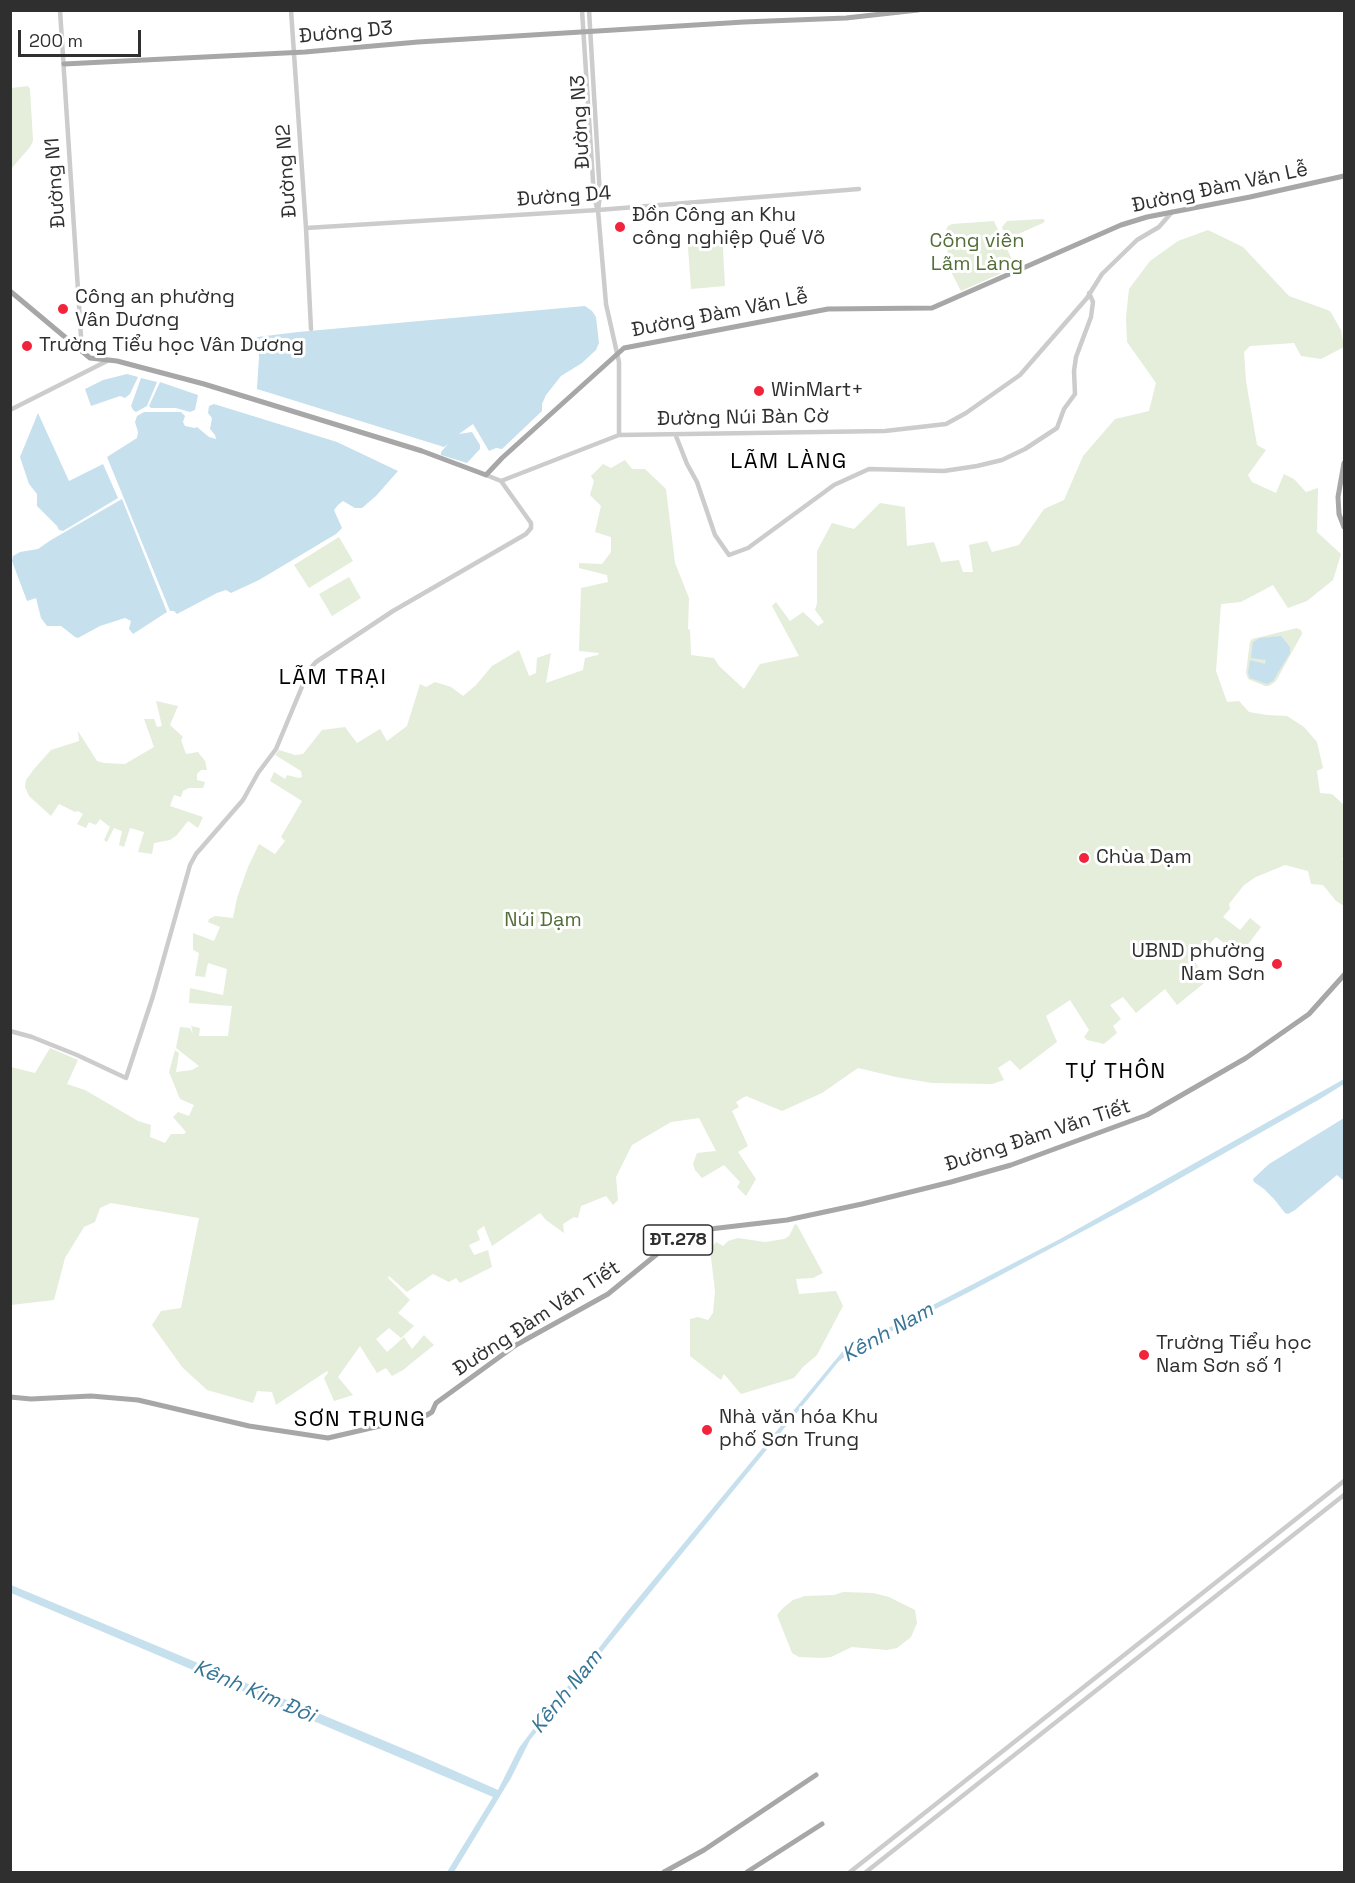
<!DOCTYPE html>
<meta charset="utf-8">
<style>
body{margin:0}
#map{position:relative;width:1355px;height:1883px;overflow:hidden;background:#fff;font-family:"Space Grotesk",sans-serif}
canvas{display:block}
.frame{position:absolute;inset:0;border:12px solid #2f2f2f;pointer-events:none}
.scale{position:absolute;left:18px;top:30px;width:123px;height:27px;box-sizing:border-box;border:3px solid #2f2f2f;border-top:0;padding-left:8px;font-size:18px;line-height:21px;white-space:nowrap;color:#2f2f2f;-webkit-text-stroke:4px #fff;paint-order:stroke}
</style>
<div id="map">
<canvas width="1355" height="1883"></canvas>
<div class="frame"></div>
<div class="scale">200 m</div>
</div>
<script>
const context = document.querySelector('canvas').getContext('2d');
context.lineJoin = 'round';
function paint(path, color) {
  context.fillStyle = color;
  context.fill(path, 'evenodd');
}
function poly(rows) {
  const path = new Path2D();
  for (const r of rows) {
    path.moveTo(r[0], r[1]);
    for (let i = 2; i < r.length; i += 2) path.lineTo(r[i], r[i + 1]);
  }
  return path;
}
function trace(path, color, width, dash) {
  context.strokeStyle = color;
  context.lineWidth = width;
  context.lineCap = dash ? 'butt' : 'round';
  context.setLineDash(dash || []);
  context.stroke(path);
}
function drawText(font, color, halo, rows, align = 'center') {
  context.font = font + ' "Space Grotesk",sans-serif';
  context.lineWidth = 6;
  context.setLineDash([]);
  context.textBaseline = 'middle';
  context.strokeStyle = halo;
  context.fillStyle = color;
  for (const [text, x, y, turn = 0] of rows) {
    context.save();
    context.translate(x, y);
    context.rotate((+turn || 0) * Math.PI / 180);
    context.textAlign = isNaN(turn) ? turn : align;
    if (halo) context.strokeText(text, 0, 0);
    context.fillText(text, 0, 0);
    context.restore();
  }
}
const green = poly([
 [28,86,30,89,33,141,30,147,11,169,11,88],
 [1043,219,1045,221,1043,223,1009,238,1005,235,1002,227,1007,221],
 [994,221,1014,264,1013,268,961,291,949,268,946,230,948,226,952,224],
 [1208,230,1243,247,1289,296,1330,311,1341,330,1344,347,1321,359,1301,356,1294,343,1250,346,1244,352,1246,381,1257,445,1266,450,1248,475,1252,482,1276,493,1284,474,1294,479,1306,492,1318,488,1317,532,1341,554,1333,580,1307,601,1288,608,1273,585,1241,602,1221,604,1216,671,1227,702,1239,701,1249,712,1267,715,1287,716,1304,727,1317,742,1323,768,1317,771,1320,793,1332,794,1344,805,1344,856,1342,859,1344,861,1344,906,1336,901,1323,885,1311,884,1308,871,1285,865,1256,877,1244,885,1229,904,1230,909,1223,917,1240,930,1250,918,1261,927,1240,955,1216,937,1194,961,1208,980,1177,1005,1165,989,1136,1013,1123,997,1110,1005,1121,1019,1113,1026,1117,1033,1104,1044,1087,1040,1084,1037,1089,1030,1070,1000,1046,1016,1057,1042,1020,1070,1010,1060,998,1068,1004,1080,992,1084,932,1083,896,1077,858,1068,822,1093,782,1111,746,1096,736,1102,739,1107,732,1111,748,1146,738,1152,756,1179,746,1196,737,1187,740,1182,724,1165,702,1178,695,1170,693,1164,697,1153,716,1151,699,1118,671,1122,632,1145,616,1177,618,1200,613,1205,606,1196,581,1206,578,1218,574,1217,563,1224,564,1233,546,1220,540,1213,492,1246,484,1226,477,1231,480,1240,469,1245,474,1255,488,1250,492,1267,460,1283,456,1278,449,1282,433,1274,407,1292,389,1276,388,1278,410,1300,398,1313,414,1326,401,1338,389,1328,376,1339,387,1352,404,1337,412,1349,424,1335,434,1345,403,1370,392,1376,386,1368,377,1373,360,1346,338,1377,353,1395,334,1401,324,1378,328,1373,327,1371,276,1405,272,1392,257,1391,253,1403,207,1390,182,1367,152,1325,161,1311,181,1308,199,1218,111,1203,100,1208,95,1222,84,1227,65,1258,54,1300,11,1305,11,1067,35,1073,50,1048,78,1060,67,1084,85,1090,138,1121,151,1125,150,1137,165,1143,171,1134,184,1134,186,1132,173,1117,178,1112,189,1116,194,1105,180,1099,169,1072,175,1050,179,1053,176,1072,192,1070,199,1066,176,1048,180,1027,190,1028,193,1034,191,1026,200,1028,199,1036,228,1036,232,1006,189,1003,190,988,223,995,227,969,208,963,205,977,195,976,199,953,193,950,193,933,214,941,220,927,208,922,209,919,215,916,233,918,237,898,248,867,259,844,275,854,285,841,281,837,302,801,270,781,274,772,285,779,287,775,299,778,302,777,301,771,275,755,279,750,295,755,303,754,322,730,345,727,357,743,380,729,387,741,407,726,420,684,426,687,435,682,451,687,463,696,476,685,492,666,519,650,529,676,536,673,537,658,551,653,546,683,583,670,585,658,598,655,599,653,579,651,581,588,608,582,607,575,579,568,579,563,602,564,611,552,611,537,595,532,601,506,590,495,594,481,591,476,603,464,611,468,625,460,632,469,645,469,666,489,675,563,689,598,688,629,690,630,691,655,714,658,719,666,744,689,760,664,799,656,772,606,776,602,790,621,803,612,818,626,824,622,815,610,817,603,817,551,832,523,854,529,880,503,905,507,907,546,934,542,941,562,959,560,963,572,973,572,969,545,987,541,992,552,1019,545,1044,509,1064,500,1083,456,1115,419,1149,411,1156,383,1127,342,1126,317,1129,289,1150,261,1178,241],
 [722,231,725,286,691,289,687,233],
 [339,537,353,561,309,588,294,565],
 [349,577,361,598,332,616,319,594],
 [1297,628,1301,630,1302,634,1276,681,1269,686,1265,686,1248,679,1246,672,1250,642,1252,639],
 [156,701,178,706,170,725,183,737,181,740,186,754,198,752,205,761,207,770,201,770,197,774,197,780,205,782,203,788,189,788,183,791,181,797,174,795,170,806,203,817,198,828,188,821,177,835,170,840,154,843,152,854,138,852,144,832,130,828,124,847,119,845,122,831,114,828,107,842,104,840,110,827,100,819,96,825,89,822,86,828,77,824,83,814,78,811,75,812,59,804,51,816,29,796,25,787,26,780,34,769,51,750,79,741,78,731,97,761,104,763,125,764,154,747,144,719,154,719,157,727,162,726],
 [795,1224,797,1225,823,1273,813,1278,796,1279,799,1294,836,1291,843,1306,817,1355,803,1367,794,1378,741,1394,724,1374,721,1380,690,1356,690,1319,698,1317,708,1320,713,1313,715,1291,710,1249,716,1242,723,1246,728,1241,738,1238,765,1242,784,1239,789,1236],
 [843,1592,873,1593,889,1597,915,1610,917,1623,911,1637,897,1648,887,1650,852,1647,831,1657,822,1658,799,1657,792,1653,777,1615,783,1608,793,1600,805,1596,834,1595]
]);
const water = poly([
 [585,306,592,311,596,317,599,343,596,350,582,363,561,376,546,395,542,404,542,411,502,449,496,448,489,451,473,424,459,434,472,432,480,445,480,449,467,463,441,455,441,452,448,444,444,447,257,389,259,357,257,337,298,332],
 [127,374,138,377,130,394,125,398,120,396,91,406,85,389,103,380],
 [141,378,157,382,147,406,136,412,133,410,131,406],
 [160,382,198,395,195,410,190,412,176,408,151,408,149,406],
 [214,404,337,442,398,471,376,496,362,508,355,508,343,501,338,505,334,510,342,528,336,534,259,580,231,593,226,590,217,593,177,614,174,611,170,611,107,457,137,438,138,432,135,422,137,416,144,412,181,412,185,416,183,422,185,426,195,428,197,427,209,437,216,439,215,435,210,429,212,418,208,413,209,406],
 [38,413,69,481,103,464,118,498,63,531,59,530,57,526,37,506,37,494,29,484,20,457],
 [122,499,167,612,133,634,129,629,131,621,125,618,100,626,78,638,75,637,61,626,47,626,41,618,36,598,27,601,12,561,13,556,20,552,38,549,51,540],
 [1281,636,1290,647,1290,653,1273,681,1267,684,1250,678,1248,673,1250,660,1265,664,1266,660,1251,658,1253,642,1260,638],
 [1344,1079,1344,1084,1320,1099,1147,1197,969,1292,851,1352,839,1361,530,1740,511,1778,454,1872,447,1872,493,1797,11,1593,11,1585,421,1756,498,1790,519,1748,543,1716,585,1666,626,1613,842,1352,1060,1239],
 [1344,1118,1344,1181,1337,1175,1295,1210,1288,1214,1285,1213,1274,1199,1264,1189,1254,1182,1253,1179,1269,1164]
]);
const minor = poly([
 [60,10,82,352],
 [291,10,306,228,311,329],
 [582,10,594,197,597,208],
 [589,10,600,196,598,210,606,304,619,362,619,435],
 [306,228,598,210,859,189],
 [10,410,109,360],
 [676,436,687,464,697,482,715,535,729,555,748,548,834,485,869,469,944,471,977,466,1002,460,1025,449,1057,428,1064,409,1075,394,1074,371,1076,357,1091,317,1093,302,1089,293],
 [486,475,501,481,619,435,885,431,946,424,966,413,1020,375,1087,298,1102,274,1137,240,1159,227,1172,212],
 [10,1031,32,1037,77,1055,126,1078,153,996,190,865,196,854,243,800,258,773,276,749,309,670,316,662,393,611,526,534,531,528,531,523,501,481],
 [850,1872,1344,1481],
 [866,1872,1344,1495]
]);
const major = poly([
 [64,64,305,52,418,42,744,22,846,18,918,10],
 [10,291,90,358,117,361,204,384,422,451,486,475,502,458,624,348,828,309,932,308,1121,225,1147,217,1250,197,1344,176],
 [1344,463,1338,497,1339,514,1344,527],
 [10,1397,31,1399,91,1396,138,1400,249,1426,328,1438,427,1415,432,1412,436,1403,516,1345,608,1294,662,1250,693,1231,787,1220,862,1204,951,1182,1011,1165,1147,1115,1246,1058,1309,1014,1344,975],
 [664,1872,704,1850,816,1775],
 [747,1872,822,1824]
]);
const markers = [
 [620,227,6,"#f2243b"],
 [63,309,6,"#f2243b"],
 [27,346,6,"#f2243b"],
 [759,391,6,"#f2243b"],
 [1084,858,6,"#f2243b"],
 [1277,964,6,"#f2243b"],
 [1144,1355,6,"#f2243b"],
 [707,1430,6,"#f2243b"]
];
const shields = [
 [678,1240,69]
];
const shieldNames = [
 ["ĐT.278",678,1240]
];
const streetNames = [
 ["Đường D3",346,33,-5],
 ["Đường N3",581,122,-93],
 ["Đường N2",287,171,-94],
 ["Đường N1",56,183,-94],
 ["Đường Đàm Văn Lễ",1220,188,-12],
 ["Đường D4",564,197,-4],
 ["Đường Đàm Văn Lễ",720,314,-11],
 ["Đường Núi Bàn Cờ",743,418,-1],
 ["Đường Đàm Văn Tiết",1038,1136,-18],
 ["Đường Đàm Văn Tiết",537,1319,-33]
];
const poiNames = [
 ["Đồn Công an Khu",632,216],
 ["công nghiệp Quế Võ",632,239],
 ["Công an phường",75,298],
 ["Vân Dương",75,321],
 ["Trường Tiểu học Vân Dương",39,346],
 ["WinMart+",771,391],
 ["Chùa Dạm",1096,858],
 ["UBND phường",1265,952,"right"],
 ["Nam Sơn",1265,975,"right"],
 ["Trường Tiểu học",1156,1344],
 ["Nam Sơn số 1",1156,1367],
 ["Nhà văn hóa Khu",719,1418],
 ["phố Sơn Trung",719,1441]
];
const parkNames = [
 ["Công viên",977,242],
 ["Lãm Làng",977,265],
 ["Núi Dạm",543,921]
];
const waterNames = [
 ["Kênh Nam",888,1333,-29],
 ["Kênh Kim Đôi",254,1692,23],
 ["Kênh Nam",567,1692,-51]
];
const quarterNames = [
 ["LÃM LÀNG",789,462],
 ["LÃM TRẠI",333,678],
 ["TỰ THÔN",1116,1072],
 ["SƠN TRUNG",360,1420]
];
paint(green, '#e5eddb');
paint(water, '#c6e0ee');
trace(minor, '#ccc', 4.5);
trace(major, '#a7a7a7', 5);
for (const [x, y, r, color] of markers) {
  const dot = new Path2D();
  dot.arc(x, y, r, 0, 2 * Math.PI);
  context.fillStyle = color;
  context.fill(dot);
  trace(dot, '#fff', 2);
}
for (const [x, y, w] of shields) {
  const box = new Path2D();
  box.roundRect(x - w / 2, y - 15, w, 30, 4.5);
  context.fillStyle = '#fff';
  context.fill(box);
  trace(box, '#2f2f2f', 1.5);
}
drawText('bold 18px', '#2f2f2f', null, shieldNames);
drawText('20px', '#2f2f2f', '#fff', streetNames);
drawText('20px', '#2f2f2f', '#fff', poiNames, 'left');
drawText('20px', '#536e38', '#fff', parkNames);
drawText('italic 21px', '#367597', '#fff', waterNames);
context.letterSpacing = '1.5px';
drawText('22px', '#000', '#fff', quarterNames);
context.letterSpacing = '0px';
</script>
